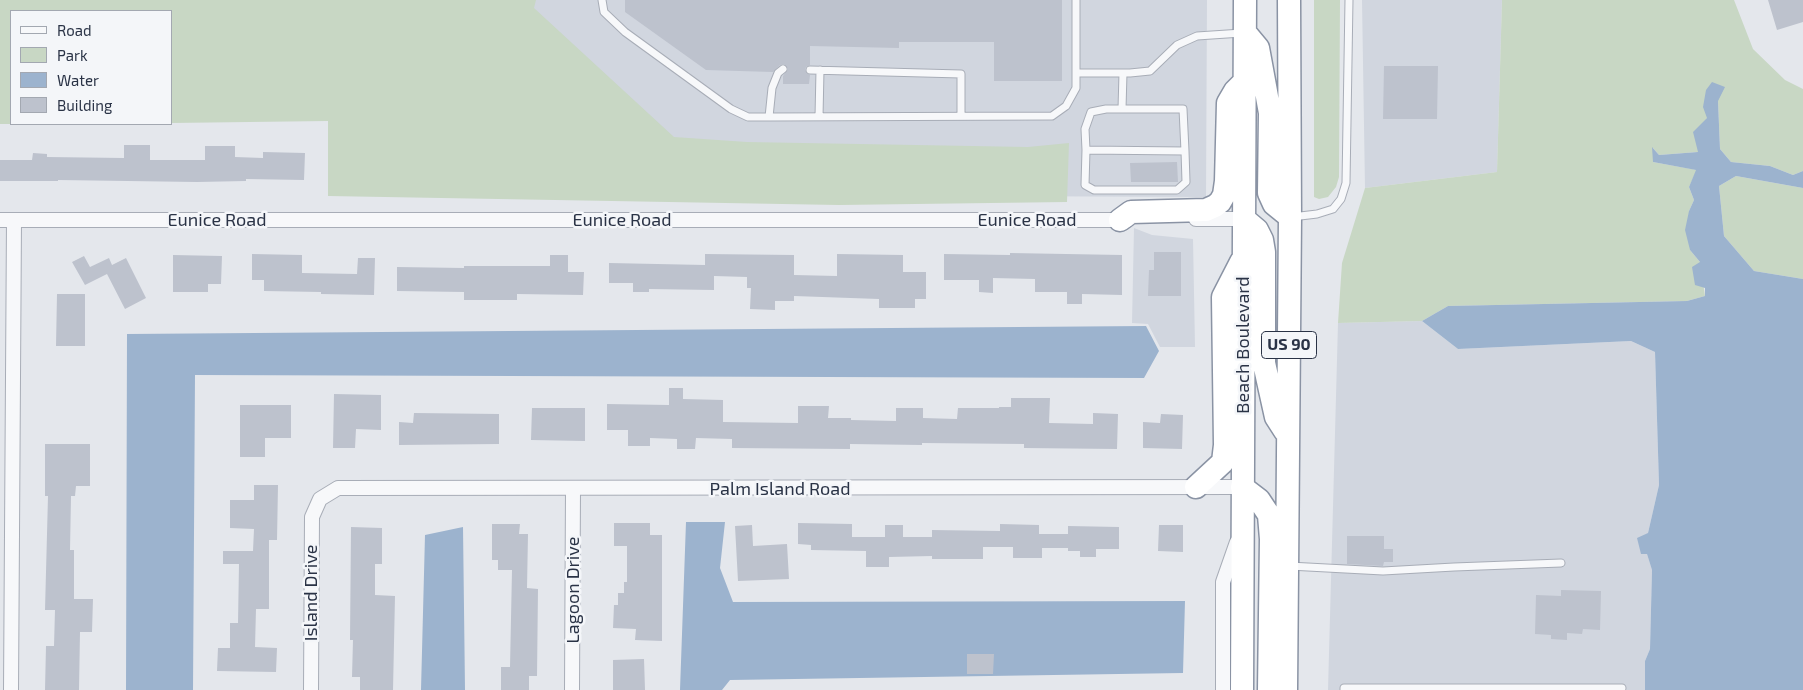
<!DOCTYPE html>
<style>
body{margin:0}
#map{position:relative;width:1803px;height:690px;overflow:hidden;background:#e4e7ec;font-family:"Exo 2",sans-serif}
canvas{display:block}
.legend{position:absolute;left:10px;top:10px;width:162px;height:115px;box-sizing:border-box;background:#f4f6f9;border:1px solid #a3a8b1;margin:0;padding:6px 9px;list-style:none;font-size:15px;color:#2a3346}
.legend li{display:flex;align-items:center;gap:10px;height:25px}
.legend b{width:25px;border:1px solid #a3a8b1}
</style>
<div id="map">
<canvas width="1803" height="690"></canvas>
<ul class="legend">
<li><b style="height:6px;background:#f7f8fa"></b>Road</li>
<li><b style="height:14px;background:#c8d7c4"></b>Park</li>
<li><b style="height:14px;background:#9cb3ce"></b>Water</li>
<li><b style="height:14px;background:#bdc2cd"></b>Building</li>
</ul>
</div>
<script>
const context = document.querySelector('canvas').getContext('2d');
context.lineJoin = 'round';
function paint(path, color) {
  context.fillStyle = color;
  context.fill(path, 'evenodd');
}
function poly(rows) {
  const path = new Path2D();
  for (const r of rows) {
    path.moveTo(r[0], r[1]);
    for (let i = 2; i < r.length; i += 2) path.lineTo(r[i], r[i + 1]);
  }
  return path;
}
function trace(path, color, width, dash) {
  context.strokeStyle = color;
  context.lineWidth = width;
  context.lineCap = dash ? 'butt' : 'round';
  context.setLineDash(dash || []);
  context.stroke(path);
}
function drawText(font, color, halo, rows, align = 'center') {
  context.font = font + ' "Exo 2",sans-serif';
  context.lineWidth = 5;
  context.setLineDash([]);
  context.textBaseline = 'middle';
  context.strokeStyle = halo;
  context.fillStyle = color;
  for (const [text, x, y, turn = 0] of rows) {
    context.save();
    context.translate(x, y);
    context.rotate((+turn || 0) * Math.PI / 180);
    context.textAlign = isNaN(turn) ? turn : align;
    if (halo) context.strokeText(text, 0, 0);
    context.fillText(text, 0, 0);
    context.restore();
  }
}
const built = poly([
 [525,0,1207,0,1206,197,522,194],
 [1362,0,1502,0,1497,172,1365,188],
 [1134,228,1152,235,1193,239,1195,347,1160,347,1148,324,1132,323],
 [1422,321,1458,349,1631,341,1655,352,1659,485,1648,533,1647,554,1652,570,1650,649,1645,661,1645,690,1328,690,1338,323]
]);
const green = poly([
 [0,0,536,0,534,8,674,137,747,142,1028,147,1069,143,1067,202,839,205,328,196,328,121,171,123,171,11,11,11,11,124,73,124,0,124],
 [1314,0,1340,0,1339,177,1336,187,1328,197,1319,199,1314,197],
 [1502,0,1734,0,1753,49,1785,80,1803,89,1803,171,1793,175,1770,166,1731,162,1720,149,1718,101,1707,118,1698,152,1659,155,1653,148,1653,162,1697,170,1689,187,1694,200,1689,211,1690,250,1700,262,1705,296,1687,301,1448,306,1422,321,1338,323,1342,263,1365,188,1497,172],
 [1736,176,1803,188,1803,279,1754,271,1724,236,1719,186]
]);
const water = poly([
 [1712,82,1725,87,1718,101,1720,149,1731,162,1770,166,1793,175,1803,171,1803,188,1736,176,1719,186,1724,236,1754,271,1803,279,1803,690,1645,690,1645,661,1650,649,1652,570,1647,554,1641,554,1637,538,1648,533,1659,485,1655,352,1631,341,1458,349,1422,321,1448,306,1687,301,1705,296,1705,288,1695,285,1692,267,1700,262,1690,250,1685,230,1689,211,1694,200,1689,187,1696,170,1653,162,1652,147,1659,155,1698,152,1693,132,1707,118,1703,107,1706,90],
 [1146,326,1159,351,1144,378,195,375,193,690,126,690,127,334],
 [686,522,725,522,720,568,733,602,1185,601,1183,673,730,680,722,690,680,690],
 [463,527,465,690,421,690,425,535]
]);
const building = poly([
 [625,0,1062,0,1062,81,994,81,994,42,899,42,899,48,810,46,810,65,806,67,805,70,810,75,809,84,783,84,783,76,788,69,784,64,780,65,773,72,706,70,625,12],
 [1768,0,1803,0,1803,22,1777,30],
 [1384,66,1438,66,1437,119,1383,119],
 [124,145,150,145,150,160,205,160,205,146,235,146,235,157,263,158,263,152,305,153,304,180,246,179,246,181,197,182,58,180,58,181,0,181,0,160,32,160,33,153,47,154,47,157,124,158],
 [1177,162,1178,182,1131,182,1130,163],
 [1154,252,1181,252,1181,296,1148,296,1149,270,1154,270],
 [1010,253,1122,255,1122,295,1082,294,1082,304,1067,304,1067,292,1035,292,1035,279,993,278,993,293,979,292,979,280,944,280,944,254,1010,255],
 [252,254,302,255,302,273,357,274,358,258,375,258,374,295,321,294,321,292,264,291,264,280,252,280],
 [705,254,794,255,794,275,837,276,837,254,903,255,903,272,926,272,926,299,915,299,915,308,879,308,879,299,794,296,794,301,775,301,775,310,750,309,751,288,747,288,747,277,714,276,714,290,649,289,649,292,633,292,633,283,609,283,609,263,705,265],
 [173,255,222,256,221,284,208,284,208,292,173,292],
 [550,255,568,255,568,272,584,272,583,295,517,294,517,300,464,300,464,292,397,291,397,267,464,268,464,266,550,266],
 [84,256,90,267,109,258,112,265,126,258,146,298,125,309,107,274,85,285,72,262],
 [57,294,85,294,85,346,56,346],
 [669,388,683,388,683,399,723,400,723,422,798,423,798,406,829,406,828,418,851,418,851,420,896,421,896,408,923,408,923,418,957,419,958,408,999,408,999,407,1011,407,1011,398,1050,398,1049,423,1093,424,1093,413,1118,414,1117,449,1024,448,1024,444,922,443,922,445,850,444,850,449,732,448,732,439,696,438,695,449,677,449,677,439,650,438,650,446,628,446,628,430,607,430,607,404,669,405],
 [334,394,381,395,381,430,356,429,355,448,333,448],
 [240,405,291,405,291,438,265,438,265,457,240,457],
 [532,408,585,408,585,441,531,440],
 [414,413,499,414,499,444,399,445,399,422,413,423],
 [1161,414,1183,415,1182,449,1143,448,1143,422,1160,423],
 [45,444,90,444,90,486,76,486,75,496,71,496,70,550,74,550,74,599,93,599,92,632,80,632,79,690,45,690,46,646,54,646,55,610,45,610,48,496,45,496],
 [254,485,278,485,277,540,269,540,269,609,256,609,255,647,277,648,276,672,217,671,218,648,230,648,230,623,238,623,239,564,223,564,223,551,253,551,254,529,230,528,230,500,254,500],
 [614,523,650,523,650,535,662,535,662,641,635,640,636,629,613,628,614,605,618,605,618,593,624,593,624,582,627,582,627,546,614,546],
 [798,523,852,524,852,537,885,537,885,525,903,525,903,537,932,537,932,530,1000,531,1000,524,1039,525,1039,534,1068,534,1068,526,1119,527,1119,549,1096,549,1096,557,1080,557,1080,551,1068,551,1068,548,1042,548,1042,558,1013,558,1013,547,983,547,983,559,932,559,932,556,889,557,889,567,866,567,866,551,811,550,811,545,798,544],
 [492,524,520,524,519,534,528,534,527,588,538,589,537,676,529,676,529,690,501,690,501,667,510,667,512,570,498,570,498,560,492,560],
 [752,525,753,546,787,544,789,579,738,581,735,526],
 [1159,525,1183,525,1183,552,1158,551],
 [351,527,382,528,382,564,375,564,375,595,395,596,393,690,360,690,360,677,352,677,353,640,350,640],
 [1347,536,1384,536,1384,549,1393,549,1393,562,1384,562,1383,566,1347,564],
 [1561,590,1601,591,1600,630,1583,629,1582,634,1567,633,1567,640,1551,639,1551,635,1535,634,1536,595,1561,596],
 [967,654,994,654,993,674,967,674],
 [644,659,645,690,613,690,613,660]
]);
const service = poly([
 [602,0,604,12,625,32,731,109,748,117,769,117,1052,116,1066,106,1076,88,1076,0],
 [810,70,961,74,961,116],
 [1076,73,1130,73,1150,71,1177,45,1197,36,1242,33],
 [1122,109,1123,73],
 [769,117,772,88,778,73,783,69],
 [819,117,820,70],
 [1086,150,1085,185,1094,190,1177,190,1186,182,1185,151,1183,109,1106,109,1091,112,1085,129,1086,150,1185,151],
 [1292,217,1317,214,1333,209,1341,199,1346,183,1349,0],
 [1289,566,1383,571,1454,567,1561,563],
 [1344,690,1344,688,1622,688]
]);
const minor = poly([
 [1196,219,1244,219],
 [0,220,1127,220],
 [11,690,14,220],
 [311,690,312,517,320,499,338,488,1242,487],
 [572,690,573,489],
 [1223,690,1223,582,1237,542]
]);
const trunk = poly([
 [1248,36,1258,48,1270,113,1269,193,1274,204,1290,217],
 [1244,219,1257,230,1262,240,1264,252,1264,363,1276,417,1285,431],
 [1120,220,1131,212,1206,210,1215,206,1220,202,1224,195,1226,181,1228,103,1235,91,1245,81],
 [1196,487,1223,462,1225,445,1223,297,1241,262],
 [1242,487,1259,500,1269,515,1271,539,1269,690],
 [1242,690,1245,0],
 [1286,690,1290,217,1289,0]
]);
const shields = [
 [1289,345,55]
];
const shieldNames = [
 ["US 90",1289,345]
];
const streetNames = [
 ["Eunice Road",217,220],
 ["Eunice Road",622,220],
 ["Eunice Road",1027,220],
 ["Beach Boulevard",1243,345,-90],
 ["Palm Island Road",780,489],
 ["Lagoon Drive",573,590,-90],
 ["Island Drive",311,593,-90]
];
paint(built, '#d1d6df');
paint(green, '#c8d7c4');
paint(water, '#9cb3ce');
paint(building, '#bdc2cd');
trace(service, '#a8adb7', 9);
trace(minor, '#a8adb7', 16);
trace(trunk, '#8a93a4', 25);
trace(service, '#f7f8fa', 7);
trace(minor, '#f7f8fa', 14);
trace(trunk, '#fff', 22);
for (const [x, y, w] of shields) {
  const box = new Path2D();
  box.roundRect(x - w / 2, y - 13.5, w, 27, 4);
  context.fillStyle = '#f4f6f9';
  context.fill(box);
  trace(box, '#2a3346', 1);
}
drawText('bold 16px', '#2a3346', null, shieldNames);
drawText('18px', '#2a3346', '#f4f6f9', streetNames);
</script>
